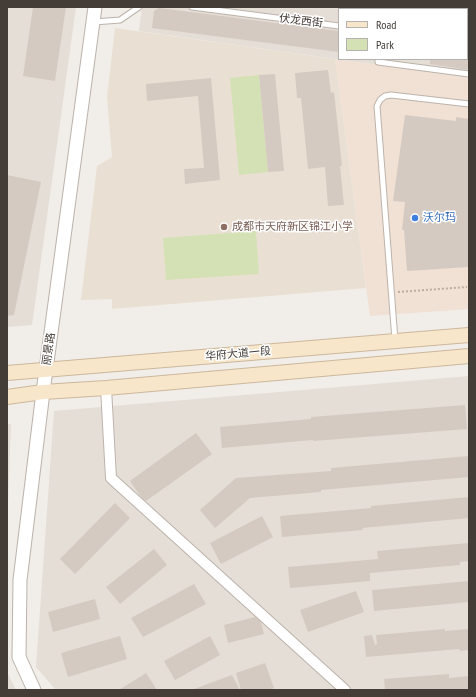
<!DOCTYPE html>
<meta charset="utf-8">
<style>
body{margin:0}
#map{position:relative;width:476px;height:697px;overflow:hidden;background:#f1ede8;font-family:"PT Sans Narrow",sans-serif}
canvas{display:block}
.frame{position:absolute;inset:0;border:8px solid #443d37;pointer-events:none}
.legend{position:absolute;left:338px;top:8px;width:130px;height:52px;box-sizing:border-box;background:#fff;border:1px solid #b4b1af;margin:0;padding:5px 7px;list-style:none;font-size:12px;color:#443d37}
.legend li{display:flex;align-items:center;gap:8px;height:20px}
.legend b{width:20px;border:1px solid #b4b1af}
</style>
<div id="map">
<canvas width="476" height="697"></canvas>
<div class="frame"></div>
<ul class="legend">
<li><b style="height:5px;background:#f8e6cb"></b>Road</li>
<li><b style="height:11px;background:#d4e1b5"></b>Park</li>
</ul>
</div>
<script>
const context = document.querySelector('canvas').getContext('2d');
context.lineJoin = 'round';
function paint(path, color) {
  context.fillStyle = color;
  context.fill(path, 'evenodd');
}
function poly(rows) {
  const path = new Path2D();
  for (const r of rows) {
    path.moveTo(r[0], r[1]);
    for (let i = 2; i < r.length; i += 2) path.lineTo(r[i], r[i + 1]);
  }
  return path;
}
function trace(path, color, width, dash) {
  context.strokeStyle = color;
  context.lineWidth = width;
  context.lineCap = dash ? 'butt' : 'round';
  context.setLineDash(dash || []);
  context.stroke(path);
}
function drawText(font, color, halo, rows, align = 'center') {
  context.font = font + ' "PT Sans Narrow","Noto Sans SC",sans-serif';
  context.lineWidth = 3;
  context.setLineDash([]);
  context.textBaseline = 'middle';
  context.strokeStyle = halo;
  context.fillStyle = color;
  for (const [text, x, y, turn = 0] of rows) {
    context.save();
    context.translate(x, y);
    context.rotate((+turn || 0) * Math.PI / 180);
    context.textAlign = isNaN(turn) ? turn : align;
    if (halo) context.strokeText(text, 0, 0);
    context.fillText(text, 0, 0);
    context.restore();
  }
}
const residential = poly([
 [7,7,76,7,32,325,7,327],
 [142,7,469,7,469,78,139,31],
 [339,9,467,9,467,59,339,59],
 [469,376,469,690,56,690,36,667,54,411],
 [7,424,11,424,7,530],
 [7,672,16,690,7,690]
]);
const commercial = poly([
 [335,59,469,78,469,309,370,316]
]);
const education = poly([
 [115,28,335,59,366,288,112,309,112,299,81,300,97,166,112,157,107,97]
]);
const green = poly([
 [259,75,268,172,239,175,230,78],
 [256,231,259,274,166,280,163,238]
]);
const building = poly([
 [33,7,66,7,55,81,23,76],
 [159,8,339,31,339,52,152,28,154,11],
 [430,59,469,59,469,70,430,64],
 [328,70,331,93,334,92,342,166,340,166,344,205,328,206,325,167,308,169,301,98,297,98,295,73],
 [275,74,284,171,268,172,259,75],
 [211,78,220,180,185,184,184,169,204,168,198,96,147,101,146,84],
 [405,115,456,121,456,117,469,119,469,267,407,271,404,230,402,230,405,202,393,201],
 [7,175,41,182,14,315,7,316],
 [465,405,467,429,313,441,313,440,222,448,220,427,311,419,311,417],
 [196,433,212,454,146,501,141,497,130,481],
 [469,456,469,477,321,490,321,492,250,498,215,528,200,510,236,478,331,471,331,468],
 [469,497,469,518,362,528,363,530,282,537,280,516,371,508,371,506],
 [115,503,130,518,86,563,85,562,85,564,75,574,60,559],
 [262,516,273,537,221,564,210,543],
 [469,543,469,561,460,562,460,565,370,573,370,581,290,588,288,567,378,559,377,551],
 [154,549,167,565,120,604,106,587],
 [469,581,469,602,374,611,372,590],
 [194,584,206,604,143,637,131,618],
 [356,591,364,612,308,632,300,610],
 [95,599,100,619,53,632,48,612],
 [255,617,261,622,264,634,228,643,224,625],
 [445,629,445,631,469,629,469,650,460,651,459,649,366,657,364,636,372,635,375,645,377,644,376,635],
 [120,636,127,659,68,677,61,653],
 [210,636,220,655,175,680,164,661],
 [265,663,274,688,269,690,241,690,236,673],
 [146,673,157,690,119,690],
 [449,674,449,678,469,676,469,690,385,690,384,679],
 [232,675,240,690,195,690,194,689]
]);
const path = poly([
 [398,292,467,287]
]);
const service = poly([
 [192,7,339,26],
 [384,9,385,7],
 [94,22,120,20,139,7],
 [467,42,469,42],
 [378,59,378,62,469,74],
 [395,340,377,106,380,100,385,96,391,95,469,104]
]);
const minor = poly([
 [106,388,111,478,345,690]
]);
const tertiary = poly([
 [34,690,19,657,20,580,43,392,95,7]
]);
const secondary = poly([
 [7,373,469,335],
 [7,397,43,392,106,388,469,356]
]);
const markers = [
 [415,218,4,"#3f7fe0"],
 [224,227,4,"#8d6e63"]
];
const streetNames = [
 ["伏龙西街",301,21,7],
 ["丽景路",49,349,-82],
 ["华府大道一段",238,354,-5]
];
const shopNames = [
 ["沃尔玛",423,218]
];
const educationNames = [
 ["成都市天府新区锦江小学",232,227]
];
paint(residential, '#e5ded6');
paint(commercial, '#f1e1d5');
paint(education, '#e9e0d3');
paint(green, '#d4e1b5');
paint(building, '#d5cac1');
trace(service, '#bcb3ab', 7);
trace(minor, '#bcb3ab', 12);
trace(tertiary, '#bcb3ab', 15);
trace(secondary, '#ccb89c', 16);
trace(path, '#bcad9e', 2, [2, 2]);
trace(service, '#fff', 5);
trace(minor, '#fff', 10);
trace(tertiary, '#fff', 13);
trace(secondary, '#f8e6cb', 14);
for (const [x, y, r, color] of markers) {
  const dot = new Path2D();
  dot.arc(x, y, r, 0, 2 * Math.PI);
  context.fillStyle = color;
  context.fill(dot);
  trace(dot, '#fff', 1.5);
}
drawText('11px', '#443d37', '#fff', streetNames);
drawText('11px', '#366cbe', '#fff', shopNames, 'left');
drawText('11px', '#785e54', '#fff', educationNames, 'left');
</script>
